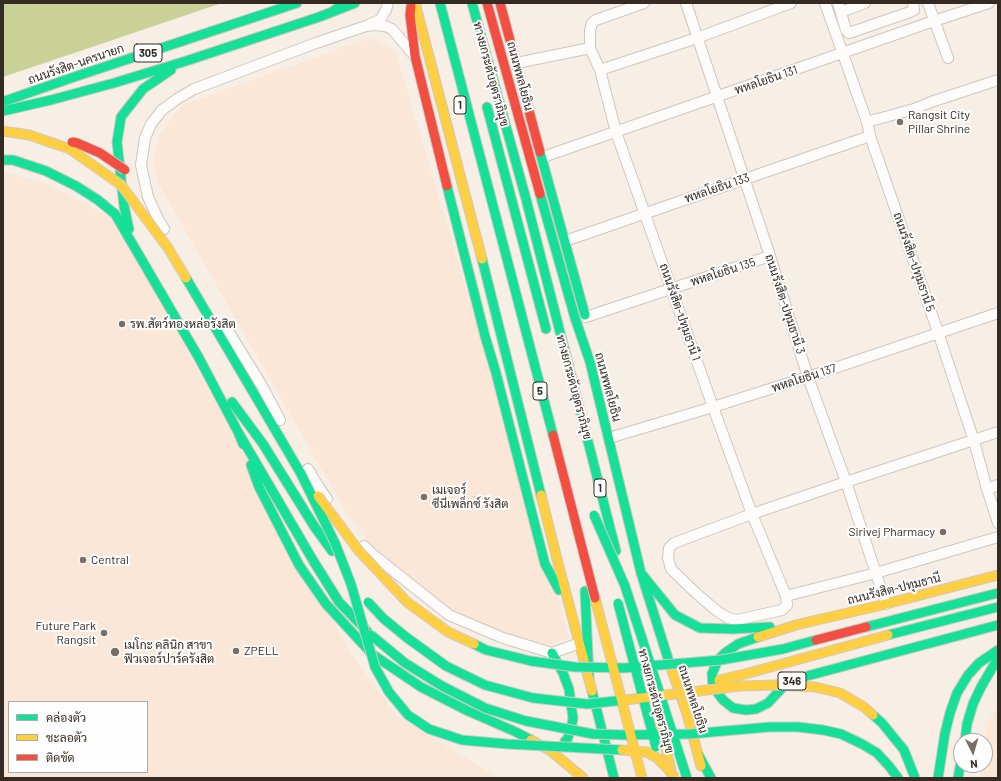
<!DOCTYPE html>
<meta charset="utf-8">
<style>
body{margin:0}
#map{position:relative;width:1001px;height:781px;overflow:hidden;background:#f7eee6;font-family:Barlow,Sarabun,sans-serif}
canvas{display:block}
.frame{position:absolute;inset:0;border:4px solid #362b22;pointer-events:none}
.legend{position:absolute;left:8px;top:701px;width:140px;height:72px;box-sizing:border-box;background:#fefefe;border:1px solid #aeaaa6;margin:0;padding:5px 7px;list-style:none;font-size:12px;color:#362b22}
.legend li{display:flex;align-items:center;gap:8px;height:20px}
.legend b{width:20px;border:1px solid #aeaaa6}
.north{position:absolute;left:953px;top:733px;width:40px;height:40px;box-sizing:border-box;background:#fefefe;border:1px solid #aeaaa6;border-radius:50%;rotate:175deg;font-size:11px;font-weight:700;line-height:16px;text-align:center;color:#362b22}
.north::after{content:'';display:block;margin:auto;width:14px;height:18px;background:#7a6f67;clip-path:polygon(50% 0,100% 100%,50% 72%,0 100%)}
</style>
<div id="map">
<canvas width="1001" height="781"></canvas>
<div class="frame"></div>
<ul class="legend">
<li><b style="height:5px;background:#16e098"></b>คล่องตัว</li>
<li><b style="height:5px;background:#ffcf43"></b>ชะลอตัว</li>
<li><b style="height:5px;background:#f24e42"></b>ติดขัด</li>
</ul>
<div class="north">N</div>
</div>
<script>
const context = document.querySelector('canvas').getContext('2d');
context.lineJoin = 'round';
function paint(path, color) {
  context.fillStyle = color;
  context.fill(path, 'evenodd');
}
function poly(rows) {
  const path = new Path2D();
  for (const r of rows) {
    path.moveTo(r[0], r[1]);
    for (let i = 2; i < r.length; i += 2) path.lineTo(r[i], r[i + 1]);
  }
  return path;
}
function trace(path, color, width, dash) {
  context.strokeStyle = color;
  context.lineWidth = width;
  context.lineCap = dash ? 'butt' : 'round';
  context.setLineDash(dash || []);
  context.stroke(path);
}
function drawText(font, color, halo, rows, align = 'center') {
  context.font = font + ' Barlow,Sarabun,sans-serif';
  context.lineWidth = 4;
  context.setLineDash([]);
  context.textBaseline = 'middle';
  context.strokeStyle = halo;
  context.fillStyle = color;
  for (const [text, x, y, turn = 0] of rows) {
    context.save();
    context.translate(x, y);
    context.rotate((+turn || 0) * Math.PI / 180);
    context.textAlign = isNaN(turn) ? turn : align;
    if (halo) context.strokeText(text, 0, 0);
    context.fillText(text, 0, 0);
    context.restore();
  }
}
const built = poly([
 [370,38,395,50,570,638,542,647,502,637,448,611,374,551,346,512,157,181,153,159,161,132,183,105],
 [3,172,39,181,73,197,109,217,133,249,351,654,397,716,499,778,3,778],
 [9,702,147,702,147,772,9,772],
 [998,703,998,778,980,778,981,765,985,765,985,741,984,741,985,728]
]);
const water = poly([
 [3,3,222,3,3,77]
]);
const street = poly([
 [644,3,596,20,592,23,590,30,590,48,600,70,616,132,713,407,752,514,786,596],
 [686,3,770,256,808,377,846,482,886,604],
 [825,3,867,122,870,136,938,332,974,441,987,489,998,523],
 [838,3,846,30,849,33,910,12,914,10,913,3],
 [928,3,948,58],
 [841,12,865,3],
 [370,24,380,20,386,10,388,3],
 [517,63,590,48],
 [600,70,697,38,791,3],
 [867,122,914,109,931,102,998,80],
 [543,157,934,21,989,3],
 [164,229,159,221,148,197,141,165,145,138,151,124,162,110,177,99,194,89,316,43,366,26,375,25,385,26,392,29,413,54],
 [565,241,870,136],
 [586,317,770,256],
 [227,329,262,386,280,420],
 [998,432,846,482,752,514,674,543,669,548,668,558,671,569,697,594,717,611,728,618,737,620,782,610,787,605,786,596,876,573,998,537],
 [609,438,713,407,808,377,998,313],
 [308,469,318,486,327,499],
 [987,489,998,485],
 [364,546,371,553,449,615,503,638,552,653,580,643]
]);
const fast = poly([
 [472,3,526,199,616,551],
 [332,12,344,3],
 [5,101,74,77,297,3],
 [487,107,546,329],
 [3,111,51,100,114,83,186,61,319,17,355,3],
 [540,152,585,315],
 [3,160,13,160,46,171,76,186,98,200,115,214,199,358,238,432,243,444],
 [447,186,485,336,496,373,545,564,559,590],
 [540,194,575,318,590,362,641,573,670,665],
 [129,229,124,206,117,142,121,117,143,89,171,70],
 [482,259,541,495],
 [186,278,300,472],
 [232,402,263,444,314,526,332,551],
 [238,432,314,562,339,602,367,631],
 [251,465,259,487,299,565,326,604,372,654,421,687,468,711,516,732,531,740],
 [641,573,675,615,700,628,732,629,770,627],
 [585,591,589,678],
 [866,627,998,593],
 [758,637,738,644,725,653,718,660,712,674,713,687,723,700,733,708,746,710,756,709,768,703,782,688,792,681,807,676,998,625],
 [552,653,563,673,569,689,573,718,571,729,567,740,565,741],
 [592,691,614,778],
 [798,727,823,730,841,734,862,744,877,753,889,766,898,778],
 [965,741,967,724,973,704,981,687,998,658],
 [698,754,711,778],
 [938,778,945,733,950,713,957,693,968,675,979,663,998,650],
 [958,778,961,762]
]);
const slow = poly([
 [415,3,482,259],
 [541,495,559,567,592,691],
 [758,637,796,625,886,604,998,575],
 [670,665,687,714,701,766],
 [659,722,673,778],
 [531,740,551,751,583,778]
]);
const jam = poly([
 [487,3,540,194],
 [500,3,540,152],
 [411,6,410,15,415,56,447,186]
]);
const fastBridge = poly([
 [440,3,553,435],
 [300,472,335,543,351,584,375,667,389,692,408,715,429,729,462,740,507,744,622,750],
 [594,515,625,586,687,778],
 [368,602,384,619,406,637,446,666,485,685,533,698,587,704,625,700],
 [618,603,656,747],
 [371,635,405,663,442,686,485,708,526,721,593,734,626,735,690,734,770,727,798,727],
 [888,635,998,607],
 [474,644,486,650,531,661,575,667,624,668,721,660,783,649,816,640],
 [873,715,882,723,904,750,915,778]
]);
const slowBridge = poly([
 [3,131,29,135,70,149,121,185,168,248,186,278],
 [318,496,359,551,407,602,448,632,474,644],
 [595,598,642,778],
 [719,680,745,674,888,635],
 [625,700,740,686,777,685,815,687,840,693,864,707,873,715],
 [622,750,647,752,657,758,667,768,675,778]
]);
const jamBridge = poly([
 [72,142,77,143,100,153,125,170],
 [553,435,595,598],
 [816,640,866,627]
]);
const markers = [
 [900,122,4,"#7a6f67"],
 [122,324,4,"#7a6f67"],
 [424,497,4,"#7a6f67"],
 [943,532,4,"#7a6f67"],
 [83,560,4,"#7a6f67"],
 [104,633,4,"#7a6f67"],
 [236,651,4,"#7a6f67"],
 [115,652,5,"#7a6f67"]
];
const shields = [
 [148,53,28],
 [460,105,12],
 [540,391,14],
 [600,488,12],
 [792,681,28]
];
const shieldNames = [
 ["305",148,53],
 ["1",460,105],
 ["5",540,391],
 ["1",600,488],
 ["346",792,681]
];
const streetNames = [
 ["ถนนรังสิต-นครนายก",76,64,-19],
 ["ทางยกระดับอุตราภิมุข",491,74,75],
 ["ถนนพหลโยธิน",520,76,75],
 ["พหลโยธิน 131",766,80,-19],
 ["พหลโยธิน 133",717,188,-19],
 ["ถนนรังสิต-ปทุมธานี 5",914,262,71],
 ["พหลโยธิน 135",723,272,-18],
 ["ถนนรังสิต-ปทุมธานี 3",785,304,72],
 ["ถนนรังสิต-ปทุมธานี 1",680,312,71],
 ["พหลโยธิน 137",804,378,-18],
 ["ทางยกระดับอุตราภิมุข",574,387,75],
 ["ถนนพหลโยธิน",608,387,75],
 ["ถนนรังสิต-ปทุมธานี",894,589,-14],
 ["ถนนพหลโยธิน",693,699,72],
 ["ทางยกระดับอุตราภิมุข",656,701,75]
];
const poiNames = [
 ["Rangsit City",908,115],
 ["Pillar Shrine",908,129],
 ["รพ.สัตว์ทองหล่อรังสิต",130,324],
 ["เมเจอร์",432,490],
 ["ซีนีเพล็กซ์ รังสิต",432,504],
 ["Sirivej Pharmacy",935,532,"right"],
 ["Central",91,560],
 ["Future Park",96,626,"right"],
 ["Rangsit",96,640,"right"],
 ["เมโกะ คลินิก สาขา",124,645],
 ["ฟิวเจอร์ปาร์ครังสิต",124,659],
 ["ZPELL",244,651]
];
paint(built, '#fbe7d7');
paint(water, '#cad196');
trace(street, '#cfc6be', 12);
trace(fast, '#cfc6be', 11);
trace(slow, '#cfc6be', 11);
trace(jam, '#cfc6be', 11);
trace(street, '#fefcfb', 10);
trace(fast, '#16e098', 9);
trace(slow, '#ffcf43', 9);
trace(jam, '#f24e42', 9);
trace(fastBridge, '#d0cac6', 11, []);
trace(slowBridge, '#d0cac6', 11, []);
trace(jamBridge, '#d0cac6', 11, []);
trace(fastBridge, '#16e098', 9);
trace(slowBridge, '#ffcf43', 9);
trace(jamBridge, '#f24e42', 9);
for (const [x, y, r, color] of markers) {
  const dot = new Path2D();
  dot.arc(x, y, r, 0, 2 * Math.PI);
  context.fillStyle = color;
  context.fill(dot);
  trace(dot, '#fefefe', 1.5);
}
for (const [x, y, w] of shields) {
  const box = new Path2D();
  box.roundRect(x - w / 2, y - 9, w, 18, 3);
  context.fillStyle = '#fefefe';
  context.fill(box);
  trace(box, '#362b22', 1);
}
drawText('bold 11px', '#362b22', null, shieldNames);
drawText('12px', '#362b22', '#fefefe', streetNames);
drawText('12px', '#362b22', '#fefefe', poiNames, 'left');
</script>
